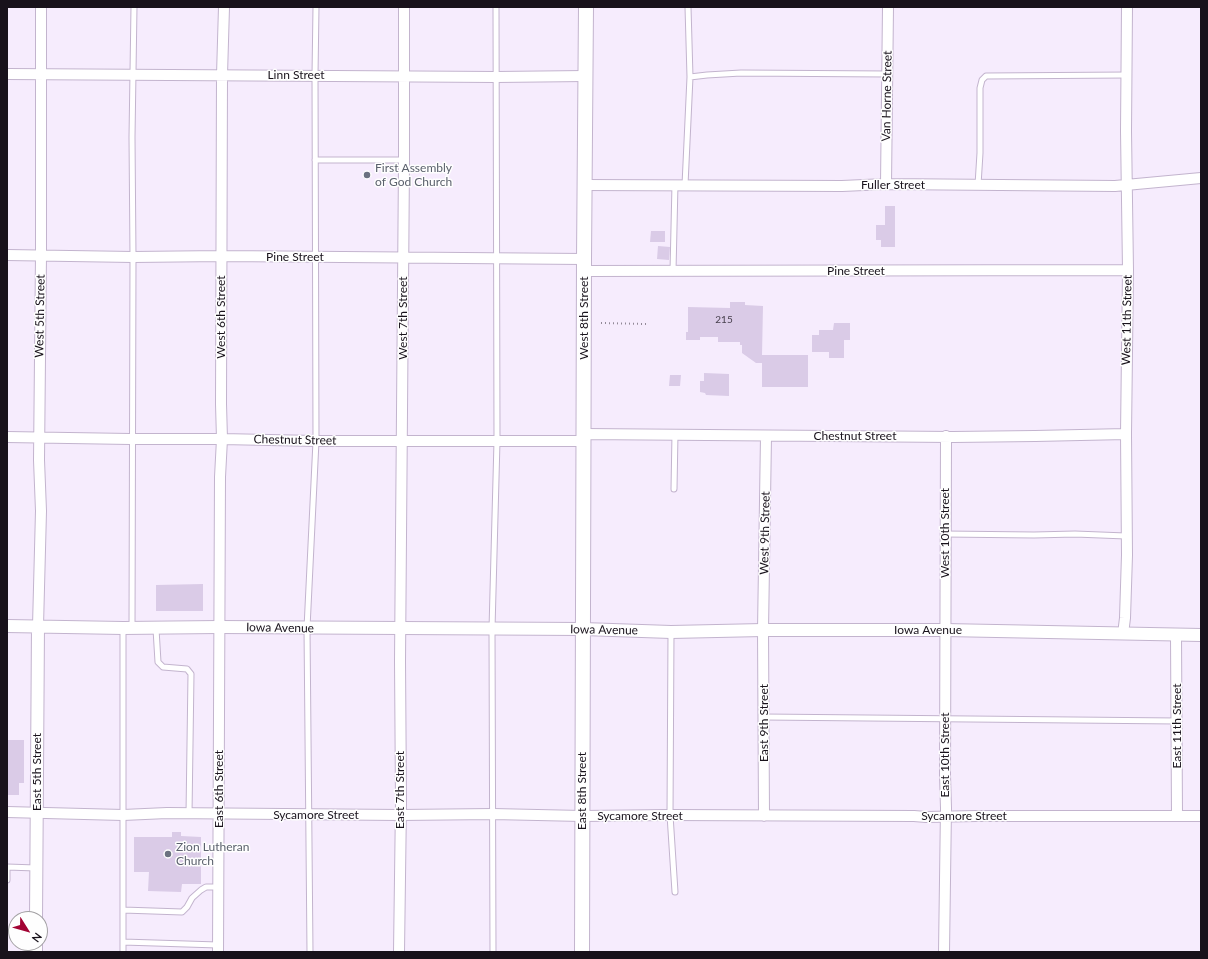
<!DOCTYPE html>
<style>
body{margin:0}
#map{position:relative;width:1208px;height:959px;overflow:hidden;background:#f6ecfd;font-family:Lato,sans-serif}
canvas{display:block}
.frame{position:absolute;inset:0;border:8px solid #18121b;pointer-events:none}
.north{position:absolute;left:8px;top:911px;width:40px;height:40px;box-sizing:border-box;background:#fefefe;border:1px solid #a2a0a3;border-radius:50%;rotate:127deg;font-size:11px;font-weight:700;line-height:16px;text-align:center;color:#18121b}
.north::after{content:'';display:block;margin:auto;width:14px;height:18px;background:#a20333;clip-path:polygon(50% 0,100% 100%,50% 72%,0 100%)}
</style>
<div id="map">
<canvas width="1208" height="959"></canvas>
<div class="frame"></div>
<div class="north">N</div>
</div>
<script>
const context = document.querySelector('canvas').getContext('2d');
context.lineJoin = 'round';
function paint(path, color) {
  context.fillStyle = color;
  context.fill(path, 'evenodd');
}
function poly(rows) {
  const path = new Path2D();
  for (const r of rows) {
    path.moveTo(r[0], r[1]);
    for (let i = 2; i < r.length; i += 2) path.lineTo(r[i], r[i + 1]);
  }
  return path;
}
function trace(path, color, width, dash) {
  context.strokeStyle = color;
  context.lineWidth = width;
  context.lineCap = dash ? 'butt' : 'round';
  context.setLineDash(dash || []);
  context.stroke(path);
}
function drawText(font, color, halo, rows, align = 'center') {
  context.font = font + ' Lato,sans-serif';
  context.lineWidth = 3;
  context.setLineDash([]);
  context.textBaseline = 'middle';
  context.strokeStyle = halo;
  context.fillStyle = color;
  for (const [text, x, y, turn = 0] of rows) {
    context.save();
    context.translate(x, y);
    context.rotate((+turn || 0) * Math.PI / 180);
    context.textAlign = isNaN(turn) ? turn : align;
    if (halo) context.strokeText(text, 0, 0);
    context.fillText(text, 0, 0);
    context.restore();
  }
}
const building = poly([
 [885,206,895,206,895,247,881,247,881,240,876,240,876,225,885,225],
 [651,231,665,231,665,242,650,242],
 [658,246,670,247,669,260,657,259],
 [730,302,745,302,745,305,763,306,762,355,808,355,808,387,762,387,762,363,756,363,742,353,742,345,740,345,740,342,718,342,718,337,700,337,700,340,686,340,686,332,688,332,688,307,730,308],
 [834,323,850,323,850,340,844,340,844,358,829,358,829,352,812,352,812,335,819,335,819,330,833,330],
 [704,373,729,374,729,396,706,395,705,393,700,392,700,381,704,381],
 [670,375,681,375,680,386,669,386],
 [203,584,203,611,156,611,156,585],
 [7,740,24,740,24,783,19,783,19,795,7,795],
 [172,832,181,832,181,836,201,837,201,884,182,884,181,892,148,891,149,872,134,872,134,837,172,837]
]);
const path = poly([
 [601,323,646,324]
]);
const service = poly([
 [690,77,707,75,741,73,887,74],
 [315,160,404,160],
 [685,185,690,77,688,7],
 [978,185,980,153,980,88,982,80,986,76,1127,75],
 [673,271,675,184],
 [674,489,675,434],
 [945,534,1034,535,1075,534,1126,536],
 [132,628,133,257,132,137,134,7],
 [123,629,123,952],
 [156,629,158,662,163,667,187,669,191,674,189,814],
 [671,633,670,815,675,892],
 [764,717,1177,721],
 [7,867,36,868],
 [7,880,7,867],
 [123,910,182,912,187,907,192,898,201,890,206,887,218,887],
 [123,942,218,945],
 [310,952,307,628,316,441,315,75,316,7],
 [493,952,492,629,497,441,496,7]
]);
const minor = poly([
 [7,74,496,77,585,76],
 [886,184,888,7],
 [584,185,842,186,886,184,1115,186,1201,178],
 [7,255,133,257,222,256,584,259],
 [584,271,1128,270],
 [584,434,953,437,1035,436,1126,434],
 [7,437,130,439,222,439,316,441,584,441],
 [38,626,41,511,39,460,41,255,41,7],
 [1123,634,1125,618,1127,555,1126,434,1128,270,1126,131,1127,7],
 [1176,635,1177,816],
 [7,812,123,815,167,813,400,815,493,814,582,816,670,815,914,816,926,817,976,816,1201,816],
 [764,816,763,630,766,436],
 [218,952,220,477,222,439,221,404,222,75,224,7],
 [399,952,401,803,400,661,404,162,404,7],
 [944,952,946,808,945,775,946,436]
]);
const tertiary = poly([
 [7,626,123,628,219,627,583,629,671,632,763,630,945,630,1201,635],
 [36,919,38,626],
 [36,943,36,952]
]);
const secondary = poly([
 [582,952,584,259,586,7]
]);
const markers = [
 [367,175,4,"#6b7280"],
 [168,854,4,"#6b7280"]
];
const numberNames = [
 ["215",724,320]
];
const streetNames = [
 ["Linn Street",296,75],
 ["Van Horne Street",887,96,-89],
 ["Fuller Street",893,185],
 ["Pine Street",295,257],
 ["Pine Street",856,271],
 ["West 5th Street",40,316,-89],
 ["West 6th Street",221,317,-90],
 ["West 7th Street",403,318,-90],
 ["West 8th Street",584,318,-90],
 ["West 11th Street",1127,320,-89],
 ["Chestnut Street",855,436],
 ["Chestnut Street",295,440,1],
 ["West 9th Street",765,533,-89],
 ["West 10th Street",945,533,-90],
 ["Iowa Avenue",280,628,1],
 ["Iowa Avenue",604,630,1],
 ["Iowa Avenue",928,630],
 ["East 9th Street",764,723,-90],
 ["East 11th Street",1177,726,-90],
 ["East 10th Street",945,755,-90],
 ["East 5th Street",37,772,-90],
 ["East 6th Street",219,789,-90],
 ["East 7th Street",400,790,-90],
 ["East 8th Street",582,791,-90],
 ["Sycamore Street",316,815],
 ["Sycamore Street",640,816],
 ["Sycamore Street",964,816]
];
const worshipNames = [
 ["First Assembly",375,168],
 ["of God Church",375,182],
 ["Zion Lutheran",176,847],
 ["Church",176,861]
];
paint(building, '#dacbe7');
trace(service, '#c3b4ce', 7);
trace(minor, '#c3b4ce', 12);
trace(tertiary, '#c3b4ce', 14);
trace(secondary, '#c3b4ce', 16);
trace(path, '#928997', 2, [1, 3]);
trace(service, '#fff', 5);
trace(minor, '#fff', 10);
trace(tertiary, '#fff', 12);
trace(secondary, '#fff', 14);
for (const [x, y, r, color] of markers) {
  const dot = new Path2D();
  dot.arc(x, y, r, 0, 2 * Math.PI);
  context.fillStyle = color;
  context.fill(dot);
  trace(dot, '#fefefe', 1.5);
}
drawText('10px', '#48404e', null, numberNames);
drawText('12px', '#18121b', '#fefefe', streetNames);
drawText('12px', '#5b616d', '#fefefe', worshipNames, 'left');
</script>
